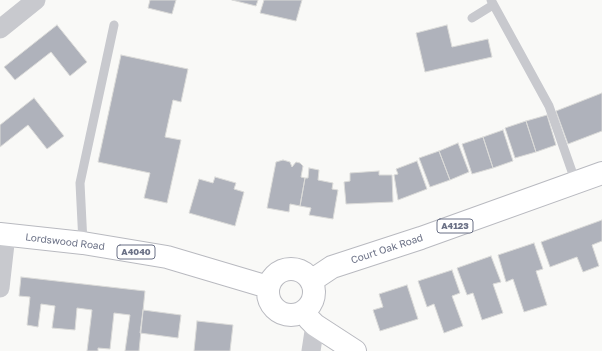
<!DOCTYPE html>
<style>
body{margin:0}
canvas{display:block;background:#f9f9f7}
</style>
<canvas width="602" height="351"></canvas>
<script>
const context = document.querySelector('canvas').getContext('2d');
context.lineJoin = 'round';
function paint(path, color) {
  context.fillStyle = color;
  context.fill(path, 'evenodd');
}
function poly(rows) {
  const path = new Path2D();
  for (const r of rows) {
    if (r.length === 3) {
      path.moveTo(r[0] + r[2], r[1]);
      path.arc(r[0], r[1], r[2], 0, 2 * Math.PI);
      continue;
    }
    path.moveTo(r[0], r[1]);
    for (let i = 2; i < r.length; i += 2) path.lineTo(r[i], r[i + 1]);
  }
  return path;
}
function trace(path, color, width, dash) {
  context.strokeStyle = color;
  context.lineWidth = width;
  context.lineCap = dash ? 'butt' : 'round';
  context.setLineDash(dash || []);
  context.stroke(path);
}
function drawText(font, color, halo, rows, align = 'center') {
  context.font = font + ' "Golos Text",sans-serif';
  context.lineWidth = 4;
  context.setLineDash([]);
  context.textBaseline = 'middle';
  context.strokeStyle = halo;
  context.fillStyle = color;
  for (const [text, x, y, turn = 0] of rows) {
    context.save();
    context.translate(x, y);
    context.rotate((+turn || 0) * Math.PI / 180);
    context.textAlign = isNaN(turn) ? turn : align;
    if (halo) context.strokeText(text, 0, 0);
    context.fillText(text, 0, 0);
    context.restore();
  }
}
const building = poly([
 [150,0,176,0,172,14,148,8,150,0],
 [232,0,258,0,256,6,232,0],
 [264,0,302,0,296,21,260,13,264,0],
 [57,25,87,62,70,76,51,52,15,80,4,67,57,25],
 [447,25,452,47,488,39,492,57,425,72,416,33,447,25],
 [121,55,188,69,181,102,173,100,165,137,181,140,167,203,144,198,150,173,98,162,121,55],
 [602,93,602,131,568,144,556,111,602,93],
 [34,98,64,136,47,149,28,125,0,147,0,125,34,98],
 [547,115,556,145,536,152,526,121,547,115],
 [526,121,536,152,515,158,505,128,526,121],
 [503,130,513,161,493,168,483,137,503,130],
 [483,137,493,168,472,174,462,144,483,137],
 [458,143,469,172,450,180,439,151,458,143],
 [439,151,450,180,430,187,419,158,439,151],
 [283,160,290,162,292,167,296,162,300,163,303,166,301,177,305,178,300,206,290,204,289,212,267,208,276,162,283,160],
 [417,161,427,189,398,200,394,175,398,174,396,169,417,161],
 [309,168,319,170,318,180,333,183,332,189,338,190,333,219,309,215,311,208,300,206,305,178,308,178,309,168],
 [379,171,379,175,392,175,393,202,346,204,344,182,350,181,350,173,379,171],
 [215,177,236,183,234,189,244,192,235,226,189,213,199,179,213,183,215,177],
 [602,220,602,241,592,245,599,266,583,272,577,257,550,267,541,242,602,220],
 [534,243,543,269,536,271,547,305,524,312,513,279,506,282,498,255,534,243],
 [491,256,501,282,493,284,503,313,482,320,473,293,467,295,457,268,491,256],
 [452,270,460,293,452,296,463,326,444,333,434,304,427,307,418,281,452,270],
 [21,277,145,291,139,351,125,351,130,315,114,313,110,349,98,348,98,351,87,351,92,310,77,308,75,330,52,328,55,306,41,304,38,327,27,325,30,297,19,296,21,277],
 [407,285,418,319,380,331,373,310,383,307,379,294,407,285],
 [143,310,181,315,178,338,140,333,143,310],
 [197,321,233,325,230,351,194,351,197,321]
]);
const service = poly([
 [491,0,549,106,576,183],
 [472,18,493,5],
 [83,243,80,183,114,25]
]);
const minor = poly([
 [0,29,36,0],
 [0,288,6,235],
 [311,351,315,325]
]);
const primary = poly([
 [0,234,83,243,167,257,268,287],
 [291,292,23],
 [311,281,332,267,421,238,602,173],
 [304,311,309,319,315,325,355,351]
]);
const shields = [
 [455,226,36],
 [136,252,38]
];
const shieldNames = [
 ["A4123",455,226],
 ["A4040",136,252]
];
const streetNames = [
 ["Lordswood Road",65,242,7],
 ["Court Oak Road",387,249,-18]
];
paint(building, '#afb2bb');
trace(building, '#dbdbd9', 1);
trace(primary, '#b9bac0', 24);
trace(service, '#c8c9ce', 9);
trace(minor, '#c8c9ce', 19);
trace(primary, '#fff', 22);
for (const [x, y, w] of shields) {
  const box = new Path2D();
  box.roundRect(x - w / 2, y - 7, w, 14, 3);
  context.fillStyle = '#fff';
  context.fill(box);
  trace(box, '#6b7186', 1);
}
drawText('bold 9px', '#6b7186', null, shieldNames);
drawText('10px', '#6b7186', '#fff', streetNames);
</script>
